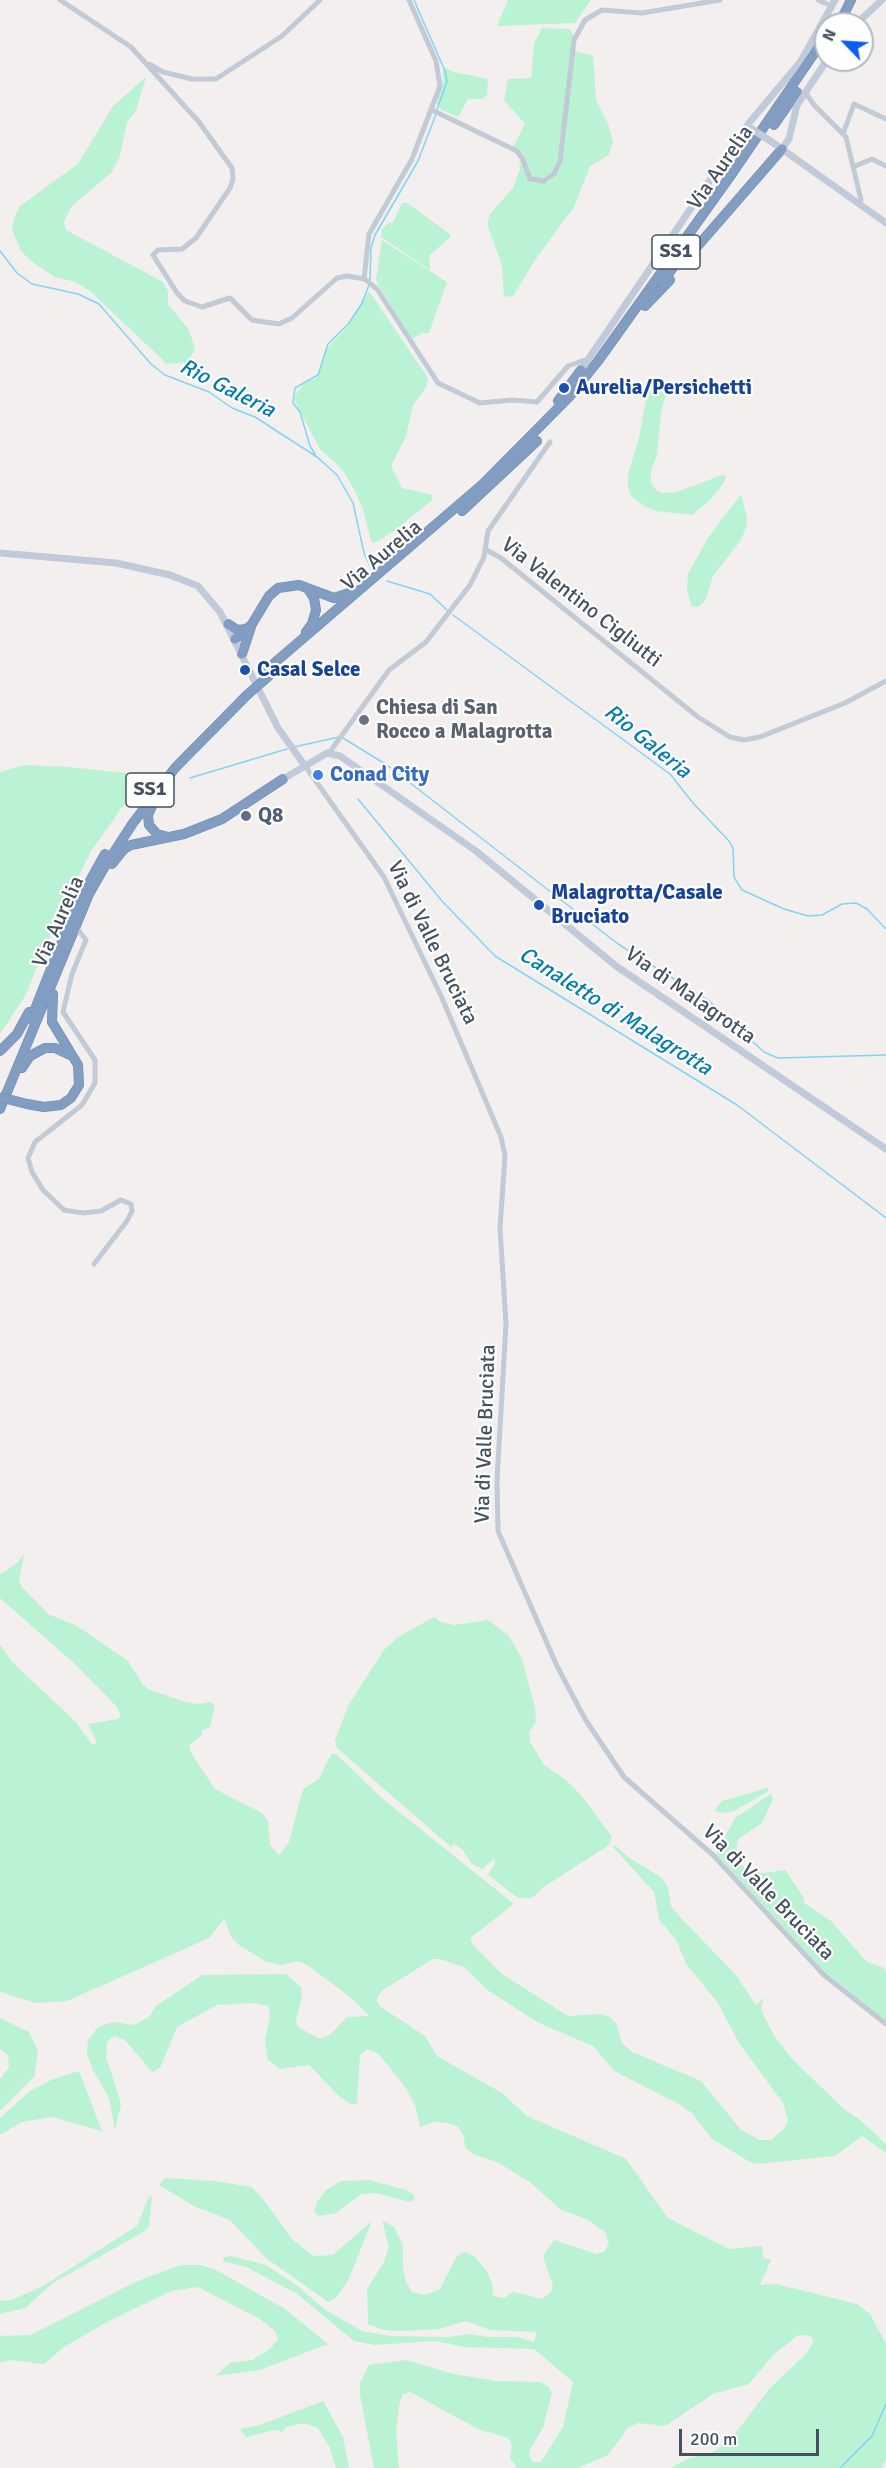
<!DOCTYPE html>
<style>
body{margin:0}
#map{position:relative;width:886px;height:2468px;overflow:hidden;background:#f2efee;font-family:Signika,sans-serif}
canvas{display:block}
.north{position:absolute;left:814px;top:12px;width:60px;height:60px;box-sizing:border-box;background:#fff;border:2px solid #b5b9bf;border-radius:50%;rotate:295deg;font-size:16px;font-weight:700;line-height:24px;text-align:center;color:#45515e}
.north::after{content:'';display:block;margin:auto;width:21px;height:27px;background:#0a5ff0;clip-path:polygon(50% 0,100% 100%,50% 72%,0 100%)}
.scale{position:absolute;left:679px;top:2429px;width:140px;height:27px;box-sizing:border-box;border:3px solid #45515e;border-top:0;padding-left:8px;font-size:18px;line-height:21px;white-space:nowrap;color:#45515e;-webkit-text-stroke:4px #fff;paint-order:stroke}
</style>
<div id="map">
<canvas width="886" height="2468"></canvas>
<div class="north">N</div>
<div class="scale">200 m</div>
</div>
<script>
const context = document.querySelector('canvas').getContext('2d');
context.lineJoin = 'round';
function paint(path, color) {
  context.fillStyle = color;
  context.fill(path, 'evenodd');
}
function poly(rows) {
  const path = new Path2D();
  for (const r of rows) {
    path.moveTo(r[0], r[1]);
    for (let i = 2; i < r.length; i += 2) path.lineTo(r[i], r[i + 1]);
  }
  return path;
}
function trace(path, color, width, dash) {
  context.strokeStyle = color;
  context.lineWidth = width;
  context.lineCap = dash ? 'butt' : 'round';
  context.setLineDash(dash || []);
  context.stroke(path);
}
function drawText(font, color, halo, rows, align = 'center') {
  context.font = font + ' Signika,sans-serif';
  context.lineWidth = 4.5;
  context.setLineDash([]);
  context.textBaseline = 'middle';
  context.strokeStyle = halo;
  context.fillStyle = color;
  for (const [text, x, y, turn = 0] of rows) {
    context.save();
    context.translate(x, y);
    context.rotate((+turn || 0) * Math.PI / 180);
    context.textAlign = isNaN(turn) ? turn : align;
    if (halo) context.strokeText(text, 0, 0);
    context.fillText(text, 0, 0);
    context.restore();
  }
}
const green = poly([
 [508,0,591,0,575,23,497,26],
 [542,28,570,29,574,36,557,165,551,174,541,180,531,177,523,153,513,147,525,124,504,100,508,79,531,78,534,44],
 [575,51,593,56,596,100,609,127,613,142,609,155,590,166,574,207,535,260,513,296,504,297,502,265,487,224,490,214,513,188,520,169,519,161,530,180,535,183,549,182,560,168],
 [443,67,454,72,488,79,487,95,483,99,468,99,458,117,440,109,437,103,443,80],
 [146,77,136,111,127,122,120,155,112,172,71,207,64,222,66,230,163,282,168,291,168,304,189,330,195,349,188,362,167,364,90,291,76,282,55,277,31,261,21,251,12,230,14,218,20,206,78,164,113,106],
 [402,203,407,203,450,234,450,237,429,256,430,270,381,237,382,229,388,223,393,223],
 [382,240,447,282,429,333,422,333,412,339,380,288,376,280],
 [369,291,428,378,426,387,413,405,406,436,391,466,402,488,433,495,432,500,394,531,374,543,371,541,363,509,354,489,342,469,320,449,295,402,295,396,303,384,317,378,326,350,347,327],
 [663,381,669,385,661,412,657,455,651,471,651,482,656,490,663,493,677,492,722,475,726,476,723,484,710,500,692,515,656,511,642,505,631,495,628,487,628,474,639,438,647,394],
 [741,494,747,518,746,528,741,540,713,576,705,601,698,607,691,606,687,589,688,574,708,538],
 [25,765,69,767,145,775,91,851,57,920,25,996,0,1034,0,772],
 [24,1554,19,1581,22,1587,48,1614,77,1626,128,1661,143,1685,148,1689,185,1702,198,1704,211,1702,215,1706,210,1727,202,1731,201,1736,189,1745,191,1753,215,1789,262,1813,268,1821,270,1845,279,1855,289,1842,303,1789,319,1779,331,1754,336,1754,383,1799,514,1904,470,1938,474,1946,502,1974,568,2016,601,2014,610,2017,616,2023,622,2043,632,2052,701,2081,741,2130,760,2140,771,2140,784,2129,788,2120,783,2103,739,2043,718,2003,687,1965,676,1940,659,1919,654,1892,613,1847,616,1846,628,1857,662,1878,668,1888,671,1906,680,1917,736,1975,756,2005,764,1997,761,2009,764,2016,775,2037,793,2060,845,2110,859,2119,886,2144,886,2153,862,2136,835,2156,756,2164,750,2162,712,2139,692,2113,679,2104,614,2071,593,2046,539,2023,489,1991,464,1967,440,1959,433,1959,383,1990,378,1995,377,2001,381,2007,425,2036,437,2056,502,2093,527,2116,626,2159,668,2218,729,2249,762,2246,763,2258,771,2260,760,2285,776,2284,857,2304,870,2314,886,2344,886,2459,882,2468,671,2468,685,2460,715,2451,730,2440,770,2388,806,2354,813,2342,812,2337,805,2335,797,2336,774,2354,749,2384,713,2394,665,2426,638,2423,628,2428,608,2455,578,2468,517,2468,510,2458,512,2445,508,2438,478,2429,410,2392,402,2395,399,2407,396,2431,399,2468,374,2468,360,2395,360,2383,369,2365,406,2360,454,2374,496,2381,540,2382,549,2387,552,2393,543,2428,530,2449,529,2456,533,2462,540,2462,544,2457,563,2427,573,2382,534,2349,464,2347,435,2341,374,2345,354,2341,296,2293,246,2267,223,2261,224,2257,232,2256,266,2265,299,2287,324,2309,362,2331,389,2336,448,2337,470,2334,488,2337,518,2337,534,2342,537,2332,490,2330,465,2321,440,2329,403,2331,384,2330,368,2324,367,2289,383,2264,389,2247,382,2220,394,2227,403,2246,403,2267,406,2282,412,2292,425,2295,440,2289,457,2256,465,2252,475,2257,486,2270,492,2283,493,2296,504,2298,513,2292,542,2299,550,2293,553,2286,543,2256,554,2240,597,2254,605,2251,609,2243,605,2232,588,2220,560,2209,531,2183,499,2163,473,2154,465,2147,464,2136,458,2127,448,2123,434,2122,420,2127,415,2105,406,2088,378,2053,367,2049,360,2055,357,2103,352,2105,340,2097,309,2065,280,2069,268,2060,265,2041,270,2016,269,2006,252,2003,217,2005,177,2027,160,2068,152,2072,125,2040,114,2036,107,2042,106,2056,121,2104,115,2130,109,2098,93,2070,87,2054,88,2040,98,2027,113,2022,134,2025,149,2017,156,2006,202,1975,286,1974,301,1987,302,1996,296,2021,298,2027,320,2039,330,2035,347,2017,370,2016,350,1997,309,1966,298,1961,282,1965,267,1962,240,1946,232,1938,224,1919,209,1938,67,2001,36,2003,0,1992,0,1645,14,1664,74,1720,92,1744,97,1743,88,1724,118,1719,121,1715,116,1706,77,1666,0,1598,0,1574,16,1564],
 [434,1617,440,1622,455,1625,488,1620,509,1636,522,1659,535,1708,536,1722,529,1732,530,1742,544,1765,566,1780,581,1795,612,1837,609,1845,544,1887,532,1898,518,1898,488,1875,495,1864,494,1859,482,1869,472,1864,462,1849,454,1844,451,1847,337,1748,335,1740,349,1704,384,1650,398,1637],
 [767,1788,769,1791,734,1811,719,1813,715,1810,722,1801],
 [771,1794,773,1799,762,1823,738,1839,735,1859,749,1871,763,1873,785,1870,804,1898,804,1903,831,1921,867,1962,884,1968,886,1973,886,2021,825,1972,716,1854,718,1851,722,1851,723,1841,735,1818],
 [0,2018,29,2032,38,2051,34,2077,0,2111,0,2079,9,2067,8,2055,0,2049],
 [79,2071,102,2131,52,2117,22,2122,0,2135,0,2118,30,2091,51,2080],
 [165,2178,215,2181,251,2187,260,2195,292,2239,313,2256,333,2255,372,2221,348,2281,337,2297,328,2302,266,2258,230,2220,194,2206,159,2185],
 [369,2180,403,2189,413,2194,415,2199,409,2202,376,2193,361,2194,336,2213,319,2216,314,2211,317,2202,326,2190,341,2181],
 [152,2196,149,2226,145,2231,53,2283,25,2308,0,2314,0,2301,11,2300,41,2287,137,2226,149,2197],
 [181,2265,201,2265,216,2270,285,2309,328,2344,259,2370,215,2376,230,2363,252,2360,270,2349,278,2339,275,2331,260,2319,198,2287,171,2291,107,2322,64,2347,44,2364,9,2360,0,2363,0,2336,31,2335,135,2282],
 [323,2401,343,2437,349,2468,336,2468,330,2448,318,2428,304,2423,287,2427,282,2432,275,2430,246,2437,240,2429,260,2425]
]);
const stream = poly([
 [414,0,445,71,447,82,437,109],
 [0,251,17,273,32,284,78,294,99,304,151,364,165,375,209,392,232,408,255,417,317,457,337,475,353,503,364,553,372,570],
 [370,280,371,248,375,235,418,161,436,114],
 [315,454,310,446,300,412,293,403,295,388,318,375,328,344,349,323,362,303,369,285],
 [387,581,430,594,447,610],
 [453,615,670,774,693,803,729,841,733,848,734,877,742,890,784,909,808,916,822,915,842,904,856,903,867,909,886,929],
 [343,738,387,765,618,944,709,1001,764,1052,778,1058,886,1055],
 [294,747,339,737],
 [190,778,287,749],
 [358,799,442,901,495,956,737,1105,886,1218],
 [840,2468,872,2436,886,2404]
]);
const street = poly([
 [60,0,131,47,199,122,232,168,233,179,230,188,196,238,182,249,158,250,153,255,177,293,185,301,202,307,230,298,252,320,279,324,292,318,337,278,347,276,365,279,377,289,438,383,480,403,512,400,537,402,568,366,588,359],
 [818,0,832,6],
 [149,64,163,72,192,79,216,79,282,36,320,0],
 [805,92,814,105,846,137,861,200,859,203],
 [432,110,517,151,522,158,530,179,544,181,554,174,560,161,574,40,585,20,602,10,642,13,720,0],
 [843,134,854,104,886,119],
 [853,167,872,159,886,166],
 [364,279,369,234,412,159,440,86,436,61,409,0],
 [485,549,501,558,698,717,730,737,744,740,760,737,845,703,886,681],
 [329,753,389,670,426,642,470,585,484,557,488,531,550,442],
 [305,766,384,877,442,998,501,1137,505,1156,500,1228,506,1324,497,1480,498,1531,557,1666,585,1719,624,1777,713,1855,824,1975,886,2024],
 [79,931,86,940,72,974,63,1012,95,1060,95,1083,82,1105,35,1142,28,1158,32,1172,43,1190,64,1210,83,1213,101,1211,121,1200,131,1204,132,1211,127,1221,94,1264]
]);
const secondary = poly([
 [856,24,882,0],
 [772,142,886,223],
 [782,149,789,139,797,105,827,60],
 [581,370,749,123,801,61,835,0],
 [0,553,116,563,170,575,198,586,220,612,278,728,305,766],
 [283,779,327,753,340,756,476,851,616,966,886,1149]
]);
const highway = poly([
 [839,24,851,0],
 [774,125,797,92],
 [682,264,782,149],
 [663,282,684,252],
 [645,306,670,280],
 [558,401,581,370],
 [462,511,537,441],
 [228,624,237,630,247,629],
 [306,632,312,624,316,610,314,598,308,589],
 [235,639,250,626],
 [242,654,252,624,269,596,278,588,299,585,334,598,352,592],
 [265,671,483,484,570,396,598,361,731,175,826,36],
 [153,804,148,815,149,825,157,834,168,837],
 [112,864,124,849,131,845,184,834,222,819,283,779],
 [31,1019,76,906,105,854],
 [0,1051,17,1034,29,1012],
 [22,1068,30,1056,45,1048,55,1048,70,1055],
 [27,1104,44,1107,61,1105,71,1098,79,1085,78,1065,52,1022,53,994],
 [0,1109,89,894,105,866,133,823,175,768,247,695]
]);
const secondaryBridge = poly([
 [752,129,772,142]
]);
const highwayBridge = poly([
 [247,695,270,675],
 [0,1097,27,1104]
]);
const markers = [
 [564,388,6,"#1a4fb4"],
 [245,670,6,"#1a4fb4"],
 [364,720,6,"#6b7280"],
 [318,775,6,"#3f7fe0"],
 [246,816,6,"#5c6f8a"],
 [539,905,6,"#1a4fb4"]
];
const shields = [
 [676,252,48],
 [150,790,48]
];
const shieldNames = [
 ["SS1",676,252],
 ["SS1",150,790]
];
const streetNames = [
 ["Via Aurelia",721,168,-55],
 ["Via Aurelia",382,556,-40],
 ["Via Valentino Cigliutti",581,603,38],
 ["Via Aurelia",59,922,-66],
 ["Via di Valle Bruciata",432,943,64],
 ["Via di Malagrotta",690,996,35],
 ["Via di Valle Bruciata",486,1434,-88],
 ["Via di Valle Bruciata",768,1893,46]
];
const transitNames = [
 ["Aurelia/Persichetti",576,388],
 ["Casal Selce",257,670],
 ["Malagrotta/Casale",551,893],
 ["Bruciato",551,917]
];
const worshipNames = [
 ["Chiesa di San",376,708],
 ["Rocco a Malagrotta",376,732]
];
const shopNames = [
 ["Conad City",330,775]
];
const serviceNames = [
 ["Q8",258,816]
];
const waterNames = [
 ["Rio Galeria",227,389,27],
 ["Rio Galeria",647,742,39],
 ["Canaletto di Malagrotta",615,1012,32]
];
paint(green, '#b9f3d3');
trace(stream, '#83d4f3', 1.5);
trace(highway, '#6d88ae', 10);
trace(street, '#c1cad5', 5);
trace(secondary, '#c0cad9', 7);
trace(highway, '#829dc2', 9);
trace(highwayBridge, '#6d88ae', 10, []);
trace(secondaryBridge, '#c0cad9', 7);
trace(highwayBridge, '#829dc2', 9);
for (const [x, y, r, color] of markers) {
  const dot = new Path2D();
  dot.arc(x, y, r, 0, 2 * Math.PI);
  context.fillStyle = color;
  context.fill(dot);
  trace(dot, '#fff', 2);
}
for (const [x, y, w] of shields) {
  const box = new Path2D();
  box.roundRect(x - w / 2, y - 17, w, 34, 4.5);
  context.fillStyle = '#fff';
  context.fill(box);
  trace(box, '#45515e', 1.5);
}
drawText('bold 20px', '#45515e', null, shieldNames);
drawText('21px', '#45515e', '#fff', streetNames);
drawText('bold 21px', '#164399', '#fff', transitNames, 'left');
drawText('bold 21px', '#5b616d', '#fff', worshipNames, 'left');
drawText('bold 21px', '#366cbe', '#fff', shopNames, 'left');
drawText('bold 21px', '#4e5e75', '#fff', serviceNames, 'left');
drawText('italic 22px', '#027ead', '#fff', waterNames);
</script>
